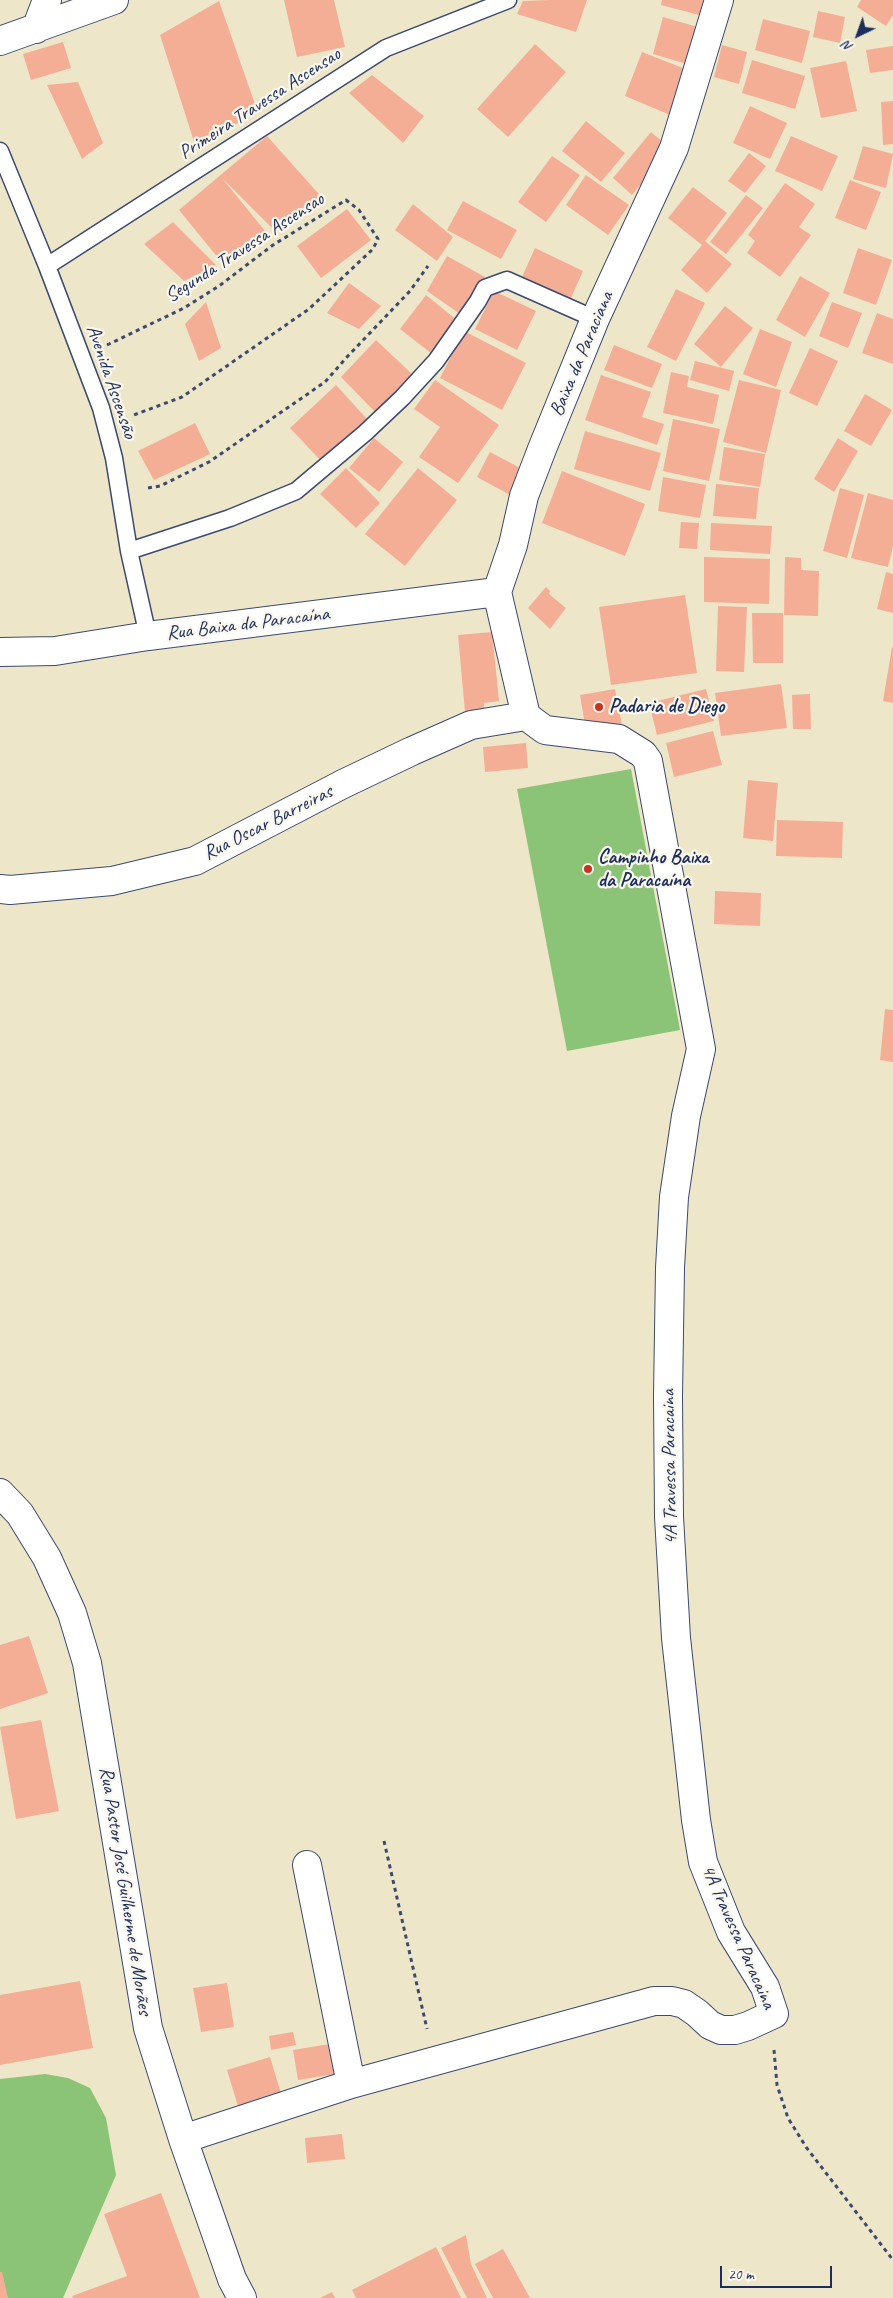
<!DOCTYPE html>
<meta charset="utf-8">
<style>
body{margin:0}
#map{position:relative;width:893px;height:2298px;overflow:hidden;background:#eee6c8;font-family:Caveat,sans-serif}
canvas{display:block}
.north{position:absolute;left:833px;top:10px;width:50px;height:50px;-webkit-text-stroke:4px #fbf7ec;paint-order:stroke;rotate:222deg;font-size:14px;font-weight:700;line-height:20px;text-align:center;color:#1b2f5e}
.north::after{content:'';display:block;margin:auto;width:18px;height:22px;background:#1b2f5e;clip-path:polygon(50% 0,100% 100%,50% 72%,0 100%)}
.scale{position:absolute;left:720px;top:2266px;width:112px;height:22px;box-sizing:border-box;border:2px solid #1b2f5e;border-top:0;padding-left:6px;font-size:15px;line-height:18px;white-space:nowrap;color:#1b2f5e;-webkit-text-stroke:4px #fbf7ec;paint-order:stroke}
</style>
<div id="map">
<canvas width="893" height="2298"></canvas>
<div class="north">N</div>
<div class="scale">20 m</div>
</div>
<script>
const context = document.querySelector('canvas').getContext('2d');
context.lineJoin = 'round';
function paint(path, color) {
  context.fillStyle = color;
  context.fill(path, 'evenodd');
}
function poly(rows) {
  const path = new Path2D();
  for (const r of rows) {
    path.moveTo(r[0], r[1]);
    for (let i = 2; i < r.length; i += 2) path.lineTo(r[i], r[i + 1]);
  }
  return path;
}
function trace(path, color, width, dash) {
  context.strokeStyle = color;
  context.lineWidth = width;
  context.lineCap = dash ? 'butt' : 'round';
  context.setLineDash(dash || []);
  context.stroke(path);
}
function drawText(font, color, halo, rows, align = 'center') {
  context.font = font + ' Caveat,sans-serif';
  context.lineWidth = 4.5;
  context.setLineDash([]);
  context.textBaseline = 'middle';
  context.strokeStyle = halo;
  context.fillStyle = color;
  for (const [text, x, y, turn = 0] of rows) {
    context.save();
    context.translate(x, y);
    context.rotate((+turn || 0) * Math.PI / 180);
    context.textAlign = isNaN(turn) ? turn : align;
    if (halo) context.strokeText(text, 0, 0);
    context.fillText(text, 0, 0);
    context.restore();
  }
}
const green = poly([
 [631,769,680,1030,567,1051,517,789],
 [45,2074,68,2078,90,2088,106,2118,116,2175,63,2298,0,2298,0,2079]
]);
const building = poly([
 [284,0,334,0,345,47,297,57],
 [550,0,587,0,576,32,517,14,523,1],
 [662,0,707,0,703,16,661,5],
 [861,0,893,0,893,15,886,26,857,7],
 [219,1,257,110,197,151,160,35],
 [818,11,845,17,840,43,813,37],
 [663,17,701,28,690,65,653,54],
 [763,19,810,31,802,63,755,50],
 [63,42,71,68,31,80,23,54],
 [535,44,566,72,508,137,477,109],
 [722,45,747,52,739,84,714,77],
 [893,46,893,70,870,73,866,50],
 [642,52,693,72,675,117,625,96],
 [752,60,805,76,795,109,742,93],
 [846,61,857,111,821,118,810,68],
 [372,75,424,116,403,143,349,93],
 [78,82,103,143,82,159,47,85],
 [893,101,893,144,883,145,881,102],
 [750,106,787,123,770,159,733,143],
 [586,121,625,153,601,182,562,151],
 [651,132,670,148,632,195,613,178],
 [267,136,326,202,276,232,222,178,270,237,219,259,179,210],
 [791,136,838,156,822,191,775,171],
 [863,146,893,154,886,188,853,179],
 [749,153,766,166,745,193,728,181],
 [552,156,580,175,546,222,518,202],
 [586,175,629,205,608,235,566,205],
 [850,180,881,192,866,230,835,218],
 [785,183,815,204,799,227,811,235,780,277,747,253,755,241,748,235],
 [693,187,727,213,705,241,732,264,707,293,681,270,702,245,668,218],
 [746,195,763,208,726,254,710,242],
 [463,201,517,230,501,259,447,230],
 [413,204,453,237,437,261,395,230],
 [347,209,371,240,321,278,297,246],
 [173,222,216,265,184,281,144,244],
 [535,248,583,271,570,300,522,277],
 [858,248,892,260,876,305,843,293],
 [447,256,485,277,463,316,427,291],
 [800,276,830,293,805,337,776,320],
 [349,283,381,306,359,329,327,313],
 [676,289,705,303,676,361,647,347],
 [494,291,536,311,517,350,475,329],
 [426,295,458,321,432,354,400,329],
 [206,302,221,348,199,361,185,324],
 [832,302,862,313,848,348,819,336],
 [725,306,753,328,721,367,694,344],
 [877,313,893,319,893,364,862,353],
 [760,329,792,342,776,387,743,374],
 [464,331,526,363,502,410,440,378],
 [376,340,412,374,376,413,341,377],
 [614,345,662,364,652,388,604,370],
 [810,348,838,361,817,406,789,393],
 [695,361,734,371,729,391,690,380],
 [671,372,689,376,687,387,719,395,713,424,663,413],
 [601,375,651,392,642,417,664,424,657,445,585,420],
 [435,380,499,425,458,483,419,457,440,427,414,409],
 [739,380,781,390,766,453,723,442],
 [336,385,367,419,322,462,290,428],
 [865,394,892,410,871,446,844,431],
 [673,419,720,429,709,481,663,471],
 [195,423,210,454,154,480,138,451],
 [585,431,661,453,650,491,574,469],
 [374,438,403,462,379,492,349,468],
 [838,438,858,451,834,492,814,479],
 [724,447,765,454,760,487,719,480],
 [490,452,524,470,510,495,477,477],
 [346,468,380,503,356,528,320,494],
 [418,468,457,500,405,566,365,534],
 [562,471,645,504,625,556,542,523],
 [663,477,706,485,700,518,658,511],
 [716,484,759,488,756,519,713,516],
 [840,488,864,495,847,558,823,551],
 [868,493,893,500,893,546,888,567,851,558],
 [681,522,699,523,697,549,679,548],
 [711,523,772,526,770,554,710,550],
 [704,557,770,559,769,604,704,602],
 [785,557,801,558,801,570,819,571,818,616,784,615],
 [886,572,893,574,893,613,877,609],
 [546,587,550,591,549,594,566,608,550,629,528,608],
 [685,595,697,673,611,685,599,607],
 [718,606,747,607,744,672,716,671],
 [752,613,783,613,783,663,753,663],
 [492,632,499,701,484,703,484,711,465,712,458,635],
 [892,647,893,647,893,703,883,701],
 [781,684,787,728,721,736,715,693],
 [615,689,622,725,586,731,580,695],
 [706,689,714,721,657,735,649,703],
 [810,694,811,729,793,729,792,695],
 [713,731,722,765,674,777,666,743],
 [526,743,528,768,485,772,483,747],
 [748,780,778,783,773,841,743,838],
 [777,820,843,822,842,858,776,856],
 [715,891,761,893,760,926,714,924],
 [885,1009,893,1010,893,1062,880,1060],
 [29,1636,48,1693,0,1709,0,1645],
 [41,1720,59,1811,16,1819,0,1727],
 [80,1981,93,2048,0,2065,0,1995],
 [227,1983,234,2027,201,2032,193,1988],
 [293,2032,296,2045,271,2050,269,2036],
 [336,2043,341,2073,298,2080,293,2050],
 [270,2057,283,2100,240,2113,227,2070],
 [342,2134,345,2159,307,2163,305,2138],
 [161,2193,200,2298,73,2298,72,2296,127,2276,104,2214],
 [466,2235,471,2264,487,2298,467,2298,441,2248],
 [436,2247,461,2298,356,2298,352,2290],
 [503,2249,530,2298,493,2298,475,2264],
 [0,2272,2,2272,8,2298,0,2298],
 [332,2292,335,2298,320,2298]
]);
const path = poly([
 [107,345,184,308,219,286,273,245,346,200,359,210,378,239,373,249,309,309,182,397,131,416],
 [148,488,160,486,209,462,325,382,346,358,410,291,428,266],
 [384,1841,427,2029],
 [774,2050,777,2085,788,2118,806,2147,893,2260]
]);
const service = poly([
 [0,151,47,266,101,408,114,458,129,551,148,636],
 [47,266,386,48,508,0],
 [129,551,230,518,296,491,365,433,402,398,436,361,478,301,485,288,507,280,595,319]
]);
const minor = poly([
 [36,29,47,0],
 [0,41,114,0],
 [0,652,55,651,148,636,497,592],
 [526,716,497,592,513,545,524,496,542,449,595,319,674,148,719,0],
 [0,889,10,890,112,881,195,861,343,784,412,751,471,725,526,716],
 [0,1493,20,1514,47,1558,72,1613,87,1663,148,2028,183,2139,232,2279,242,2298],
 [307,1865,351,2084],
 [183,2139,351,2084,654,2001,672,2001,684,2004,697,2013,710,2025,721,2030,735,2030,748,2026,774,2014,765,1987,731,1932,703,1862,696,1820,676,1638,669,1517,668,1396,670,1268,674,1197,686,1116,701,1049,648,761,643,754,619,739,545,730,526,716]
]);
const markers = [
 [599,707,5,"#c8321e"],
 [588,869,5,"#c8321e"]
];
const streetNames = [
 ["Primeira Travessa Ascensao",260,104,-33],
 ["Segunda Travessa Ascensao",245,248,-33],
 ["Baixa da Paraciana",582,354,-67],
 ["Avenida Ascensão",111,382,71],
 ["Rua Baixa da Paracaína",248,624,-7],
 ["Rua Oscar Barreiras",268,823,-27],
 ["4A Travessa Paracaina",670,1467,-91],
 ["Rua Pastor José Guilherme de Morães",125,1891,81],
 ["4A Travessa Paracaina",738,1937,66]
];
const poiNames = [
 ["Padaria de Diego",609,707],
 ["Campinho Baixa",598,858],
 ["da Paracaína",598,881]
];
paint(green, '#8cc477');
paint(building, '#f5ae96');
trace(service, '#3b4a6e', 19);
trace(minor, '#3b4a6e', 30);
trace(path, '#3b4a6e', 3, [4, 4]);
trace(service, '#fff', 16);
trace(minor, '#fff', 28);
for (const [x, y, r, color] of markers) {
  const dot = new Path2D();
  dot.arc(x, y, r, 0, 2 * Math.PI);
  context.fillStyle = color;
  context.fill(dot);
  trace(dot, '#fbf7ec', 2);
}
drawText('20px', '#1b2f5e', '#fbf7ec', streetNames);
drawText('bold 20px', '#1b2f5e', '#fbf7ec', poiNames, 'left');
</script>
